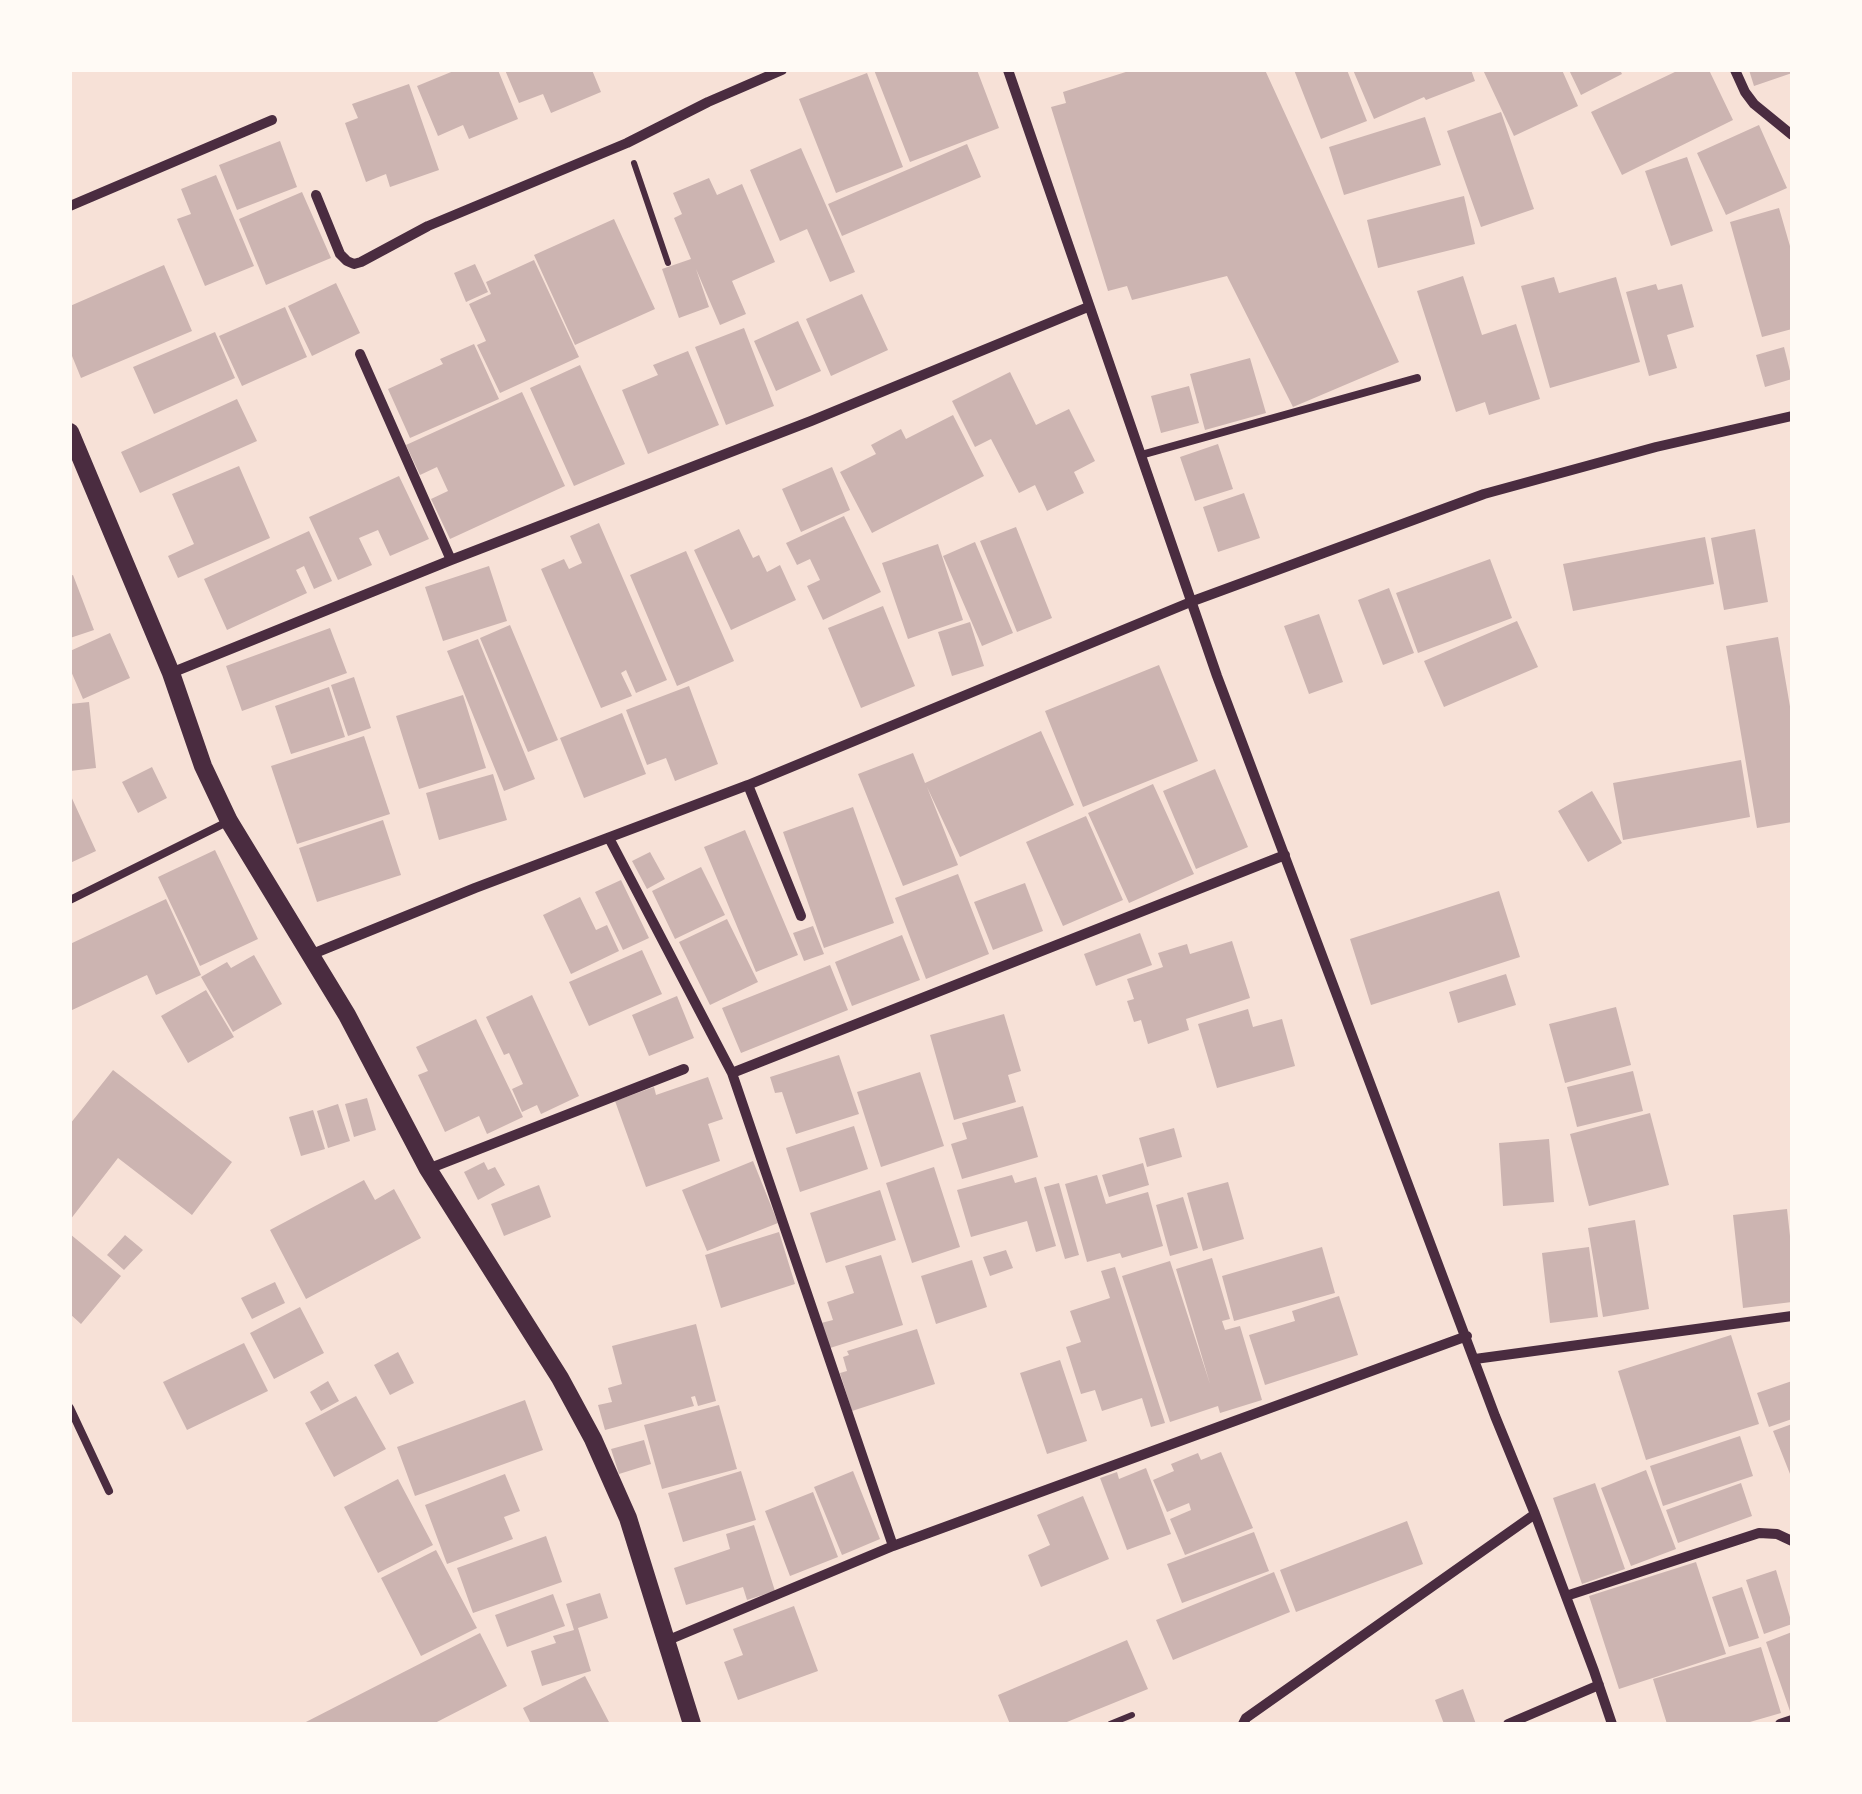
<!DOCTYPE html>
<style>
body{margin:0}
#map{position:relative;width:1862px;height:1794px;overflow:hidden;background:#f7e1d7;font-family:"Golos Text",sans-serif}
canvas{display:block}
.frame{position:absolute;inset:0;border:72px solid #fffaf5;pointer-events:none}
</style>
<div id="map">
<canvas width="1862" height="1794"></canvas>
<div class="frame"></div>
</div>
<script>
const context = document.querySelector('canvas').getContext('2d');
context.lineJoin = 'round';
function paint(path, color) {
  context.fillStyle = color;
  context.fill(path, 'evenodd');
}
function poly(rows) {
  const path = new Path2D();
  for (const r of rows) {
    path.moveTo(r[0], r[1]);
    for (let i = 2; i < r.length; i += 2) path.lineTo(r[i], r[i + 1]);
  }
  return path;
}
function trace(path, color, width, dash) {
  context.strokeStyle = color;
  context.lineWidth = width;
  context.lineCap = dash ? 'butt' : 'round';
  context.setLineDash(dash || []);
  context.stroke(path);
}
const building = poly([
 [456,70,498,70,518,119,469,139,463,125,438,136,417,86],
 [505,70,592,70,601,92,551,113,543,94,519,103],
 [874,70,977,70,999,128,910,162],
 [1132,70,1265,70,1399,362,1293,407,1227,276,1132,300,1127,286,1108,291,1051,107,1066,103,1063,92],
 [1294,70,1347,70,1367,121,1321,139],
 [1353,70,1471,70,1475,81,1426,100,1424,97,1374,119],
 [1483,70,1562,70,1578,106,1514,136],
 [1569,70,1620,70,1622,74,1581,95],
 [1679,70,1709,70,1733,120,1622,175,1591,112],
 [1749,70,1792,70,1792,73,1754,86],
 [867,73,903,167,836,193,799,99],
 [409,84,439,170,390,187,386,174,366,182,345,123,358,118,352,104],
 [1501,112,1534,209,1481,227,1447,131],
 [1425,117,1441,165,1344,195,1329,147],
 [1759,125,1787,188,1726,215,1697,153],
 [280,141,297,187,237,210,219,165],
 [967,144,981,177,842,236,828,204],
 [801,148,855,272,830,282,807,229,780,241,750,170],
 [1687,157,1713,231,1671,246,1645,171],
 [216,175,254,266,205,286,177,219,191,214,181,189],
 [709,178,717,195,742,184,775,262,732,281,746,314,720,325,696,269,709,307,679,318,662,269,691,259,674,218,682,214,673,193],
 [302,192,331,258,266,285,239,219],
 [1464,196,1475,244,1378,268,1367,220],
 [1779,208,1792,253,1792,329,1762,337,1730,222],
 [614,219,655,309,575,345,534,255],
 [534,260,579,357,500,393,477,345,486,341,469,304,491,294,486,282],
 [475,264,488,292,466,302,454,273],
 [164,265,192,331,81,378,70,351,70,306],
 [1463,276,1482,335,1516,324,1540,399,1489,415,1485,402,1456,412,1417,291],
 [1554,277,1559,293,1616,277,1640,362,1550,388,1521,286],
 [336,283,360,333,312,356,288,306],
 [1656,284,1658,290,1682,284,1694,327,1667,335,1677,368,1649,376,1626,292],
 [862,294,888,350,831,376,806,319],
 [285,307,307,357,242,386,219,336],
 [798,321,821,371,776,391,754,341],
 [744,328,774,406,726,425,695,347],
 [215,332,235,378,154,414,133,367],
 [474,344,499,399,410,438,388,389,443,364,440,359],
 [1784,347,1792,379,1765,387,1756,355],
 [688,351,719,425,648,454,622,390,658,375,653,365],
 [1250,358,1266,413,1205,430,1190,374],
 [580,365,625,464,574,486,530,388],
 [1010,372,1036,425,1069,409,1095,461,1074,472,1084,493,1047,511,1035,485,1019,493,991,439,975,447,952,401],
 [1189,386,1199,423,1161,433,1151,396],
 [522,392,565,486,450,539,431,499,448,491,437,467,420,475,406,445],
 [237,399,257,441,140,493,121,452],
 [953,415,984,476,872,533,840,472,876,454,871,445,901,429,906,439],
 [1218,444,1233,489,1195,501,1180,457],
 [239,466,270,538,178,578,168,556,194,544,172,494],
 [832,467,850,510,801,532,782,489],
 [399,476,429,539,390,556,378,530,359,538,372,565,338,580,309,517],
 [1244,493,1260,538,1218,552,1203,507],
 [844,516,881,592,823,620,807,586,820,580,810,559,797,565,786,543],
 [599,523,667,680,636,693,626,670,621,673,632,696,601,708,541,569,564,559,569,569,582,563,570,536],
 [1016,527,1052,618,1017,632,980,541],
 [739,529,753,558,759,555,767,572,780,565,796,600,731,630,694,550],
 [1755,529,1768,602,1724,610,1711,538],
 [309,531,332,581,314,589,304,566,296,570,307,593,227,630,204,579],
 [1705,537,1714,584,1573,611,1563,564],
 [975,542,1013,633,982,646,943,556],
 [938,544,963,620,908,639,882,563],
 [686,551,734,661,677,686,630,575],
 [1490,559,1512,618,1418,653,1396,593],
 [489,566,507,621,443,641,425,587],
 [73,575,94,630,70,638,70,576],
 [1389,588,1414,653,1383,665,1358,600],
 [883,606,915,686,861,708,828,628],
 [1319,614,1343,682,1309,694,1284,626],
 [1517,621,1538,667,1444,707,1424,661],
 [970,622,984,666,952,676,938,632],
 [510,625,558,740,528,752,480,638],
 [330,628,347,673,242,711,226,666],
 [110,633,130,678,83,699,70,669,70,651],
 [1778,637,1792,718,1792,822,1757,828,1726,646],
 [478,639,535,779,504,791,447,651],
 [1159,665,1198,761,1083,807,1045,711],
 [354,677,371,728,348,736,331,685],
 [689,686,718,764,675,781,666,758,647,765,626,710],
 [329,687,345,737,291,754,275,706],
 [463,695,486,768,419,789,396,716],
 [89,702,96,768,70,771,70,704],
 [622,713,646,774,584,798,560,738],
 [1041,731,1074,805,960,857,927,787,958,865,903,886,858,774,913,753,925,783],
 [364,736,390,814,297,844,271,766],
 [1741,760,1750,817,1623,840,1613,783],
 [152,767,167,798,138,813,122,782],
 [1215,769,1248,847,1196,869,1163,791],
 [493,774,507,820,439,840,426,793],
 [1153,784,1194,874,1129,903,1088,813],
 [1592,791,1622,843,1588,862,1558,811],
 [70,794,96,851,70,863],
 [853,807,894,923,824,948,783,832],
 [1086,816,1123,900,1063,926,1026,842],
 [383,820,401,875,317,902,299,848],
 [745,830,798,955,756,972,704,847],
 [215,850,258,939,200,966,158,877],
 [650,852,665,879,647,889,632,861],
 [701,867,725,915,675,939,652,891],
 [958,874,989,954,926,979,895,898],
 [621,880,649,938,623,950,595,892],
 [1025,883,1043,931,993,950,974,902],
 [1499,891,1520,957,1371,1005,1350,939],
 [580,897,596,930,607,925,619,951,571,974,543,915],
 [166,899,201,975,156,995,147,975,70,1011,70,944],
 [727,919,758,982,710,1005,679,942],
 [813,926,824,954,804,961,793,933],
 [1140,933,1152,965,1096,986,1084,954],
 [902,935,920,980,852,1006,835,962],
 [1232,941,1250,998,1186,1019,1189,1030,1148,1044,1141,1020,1134,1022,1127,1001,1134,999,1127,979,1163,967,1158,953,1187,944,1190,954],
 [642,950,662,994,589,1026,569,982],
 [254,955,282,1004,233,1032,201,977,227,962,231,968],
 [830,965,848,1010,741,1053,722,1008],
 [1506,974,1516,1005,1458,1023,1449,992],
 [206,990,234,1037,188,1063,161,1016],
 [532,995,579,1096,541,1114,537,1105,522,1112,512,1089,523,1084,509,1053,504,1055,486,1017],
 [677,996,694,1038,649,1056,632,1015],
 [1616,1007,1631,1065,1565,1083,1549,1024],
 [1248,1009,1253,1027,1282,1019,1295,1066,1217,1088,1198,1024],
 [1004,1014,1021,1071,1008,1075,1016,1102,954,1120,930,1035],
 [476,1019,523,1117,487,1134,479,1116,445,1132,418,1075,428,1071,416,1047],
 [839,1055,859,1114,796,1134,782,1092,775,1093,770,1077],
 [113,1070,232,1162,192,1215,118,1158,70,1220,70,1124],
 [1633,1071,1643,1111,1577,1127,1567,1087],
 [920,1072,944,1146,881,1167,857,1092],
 [708,1077,723,1119,708,1124,720,1161,646,1187,615,1101,654,1087,656,1095],
 [367,1098,376,1130,354,1137,345,1104],
 [338,1104,350,1141,328,1148,317,1111],
 [1023,1106,1038,1157,962,1179,951,1144,967,1139,962,1123],
 [313,1110,325,1149,301,1156,289,1117],
 [1650,1113,1669,1185,1589,1206,1570,1134],
 [854,1126,868,1169,800,1192,786,1148],
 [1174,1128,1182,1157,1147,1167,1139,1138],
 [1549,1139,1554,1202,1503,1206,1499,1143],
 [753,1161,778,1223,707,1251,682,1190],
 [484,1162,488,1170,495,1167,505,1185,478,1200,464,1172],
 [1143,1163,1149,1185,1109,1197,1102,1175],
 [934,1167,960,1247,912,1263,886,1183],
 [1012,1175,1015,1183,1036,1177,1056,1246,1036,1252,1027,1221,971,1237,957,1190],
 [1097,1175,1106,1204,1148,1192,1163,1246,1122,1258,1120,1253,1087,1262,1065,1184],
 [364,1180,375,1200,394,1189,421,1238,306,1299,270,1230],
 [1228,1182,1244,1239,1203,1251,1187,1193],
 [1059,1183,1079,1255,1065,1259,1044,1187],
 [539,1185,551,1217,504,1236,491,1204],
 [880,1190,896,1240,826,1263,810,1213],
 [1183,1197,1198,1248,1170,1256,1156,1205],
 [1787,1209,1792,1254,1792,1302,1743,1308,1733,1215],
 [1635,1220,1649,1309,1603,1317,1588,1228],
 [779,1232,795,1284,721,1308,705,1255],
 [70,1234,121,1276,81,1324,70,1314],
 [125,1235,143,1250,124,1270,107,1255],
 [1322,1247,1335,1293,1234,1321,1222,1276],
 [1589,1247,1598,1317,1550,1323,1542,1253],
 [1006,1250,1013,1268,990,1276,983,1257],
 [881,1255,903,1325,830,1348,821,1323,833,1320,827,1302,854,1293,845,1266],
 [1212,1258,1230,1319,1222,1321,1225,1330,1240,1326,1262,1400,1220,1413,1218,1406,1170,1422,1122,1276,1170,1261,1210,1384,1176,1269],
 [972,1260,987,1307,936,1324,921,1276],
 [1115,1267,1165,1423,1151,1427,1142,1398,1102,1411,1095,1390,1081,1394,1066,1347,1081,1342,1070,1311,1110,1298,1101,1271],
 [275,1282,285,1303,252,1319,241,1298],
 [1339,1296,1358,1355,1265,1385,1249,1335,1295,1321,1292,1311],
 [300,1307,324,1353,274,1379,250,1333],
 [696,1324,716,1401,698,1406,695,1396,691,1397,694,1406,605,1430,598,1405,612,1402,608,1388,622,1384,612,1346],
 [917,1329,935,1384,852,1411,840,1373,847,1371,843,1357,849,1355,847,1351],
 [1731,1335,1759,1424,1646,1460,1618,1371],
 [244,1343,268,1391,187,1430,163,1382],
 [398,1352,414,1383,390,1395,374,1365],
 [1060,1360,1087,1441,1047,1454,1020,1373],
 [328,1381,339,1401,321,1411,310,1392],
 [1792,1381,1792,1419,1769,1427,1757,1393],
 [356,1396,386,1449,334,1477,305,1423],
 [525,1400,543,1450,415,1496,397,1447],
 [719,1405,737,1469,662,1489,644,1425],
 [1792,1424,1792,1479,1773,1431],
 [1740,1436,1753,1476,1663,1506,1650,1466],
 [644,1440,651,1464,619,1474,611,1449],
 [1221,1452,1253,1528,1185,1555,1170,1519,1191,1510,1189,1503,1167,1512,1153,1480,1174,1471,1171,1464,1198,1453,1201,1460],
 [1146,1468,1171,1534,1127,1550,1100,1478,1117,1472,1119,1479],
 [1646,1470,1676,1549,1631,1566,1601,1488],
 [741,1471,756,1520,683,1542,668,1493],
 [853,1471,880,1539,842,1555,814,1487],
 [505,1474,520,1511,504,1517,513,1539,447,1564,425,1505],
 [398,1479,433,1545,378,1573,344,1507],
 [1595,1483,1625,1569,1582,1584,1553,1498],
 [1741,1483,1752,1516,1678,1543,1666,1510],
 [813,1492,838,1557,790,1576,765,1511],
 [1083,1496,1109,1559,1041,1587,1028,1555,1050,1545,1037,1515],
 [1407,1521,1423,1564,1296,1612,1280,1570],
 [754,1525,775,1591,747,1600,743,1587,686,1605,674,1568,730,1549,726,1534],
 [1254,1532,1269,1571,1182,1603,1167,1564],
 [546,1536,562,1582,473,1613,457,1568],
 [436,1550,477,1628,421,1656,381,1578],
 [1696,1562,1726,1654,1619,1689,1589,1596],
 [1776,1570,1792,1624,1764,1634,1746,1580],
 [1274,1572,1290,1612,1173,1660,1156,1620],
 [1742,1587,1759,1638,1729,1647,1712,1597],
 [600,1593,608,1618,578,1628,591,1671,542,1686,531,1651,556,1643,553,1636,574,1630,566,1604],
 [553,1594,565,1626,507,1647,495,1615],
 [794,1606,818,1671,738,1700,724,1662,743,1655,733,1629],
 [1792,1632,1792,1714,1791,1714,1766,1642],
 [480,1633,507,1686,433,1724,302,1724],
 [1127,1640,1148,1689,1062,1724,1010,1724,998,1695],
 [1761,1647,1781,1713,1743,1724,1667,1724,1653,1679],
 [585,1676,610,1724,531,1724,523,1708],
 [1463,1689,1476,1724,1444,1724,1435,1700]
]);
const path = poly([
 [634,163,668,263],
 [1110,1724,1132,1715]
]);
const service = poly([
 [1141,455,1417,378],
 [70,900,229,821],
 [70,1408,109,1491]
]);
const minor = poly([
 [1008,70,1217,676,1495,1416,1535,1514,1594,1671,1612,1724],
 [1735,70,1745,92,1754,104,1792,135],
 [316,195,340,254,347,261,354,264,361,262,428,226,627,143,708,102,782,70],
 [70,206,272,120],
 [360,354,451,560],
 [171,673,451,560,811,421,1088,307],
 [748,785,801,916],
 [609,838,732,1073,893,1546,1467,1336],
 [310,955,475,888,748,785,1193,601,1484,494,1656,447,1792,416],
 [732,1073,1285,855],
 [428,1169,684,1069],
 [1475,1359,1792,1316],
 [1566,1596,1759,1533,1777,1534,1792,1541],
 [666,1641,893,1546],
 [1243,1724,1246,1718,1535,1514],
 [1508,1724,1599,1685],
 [1780,1724,1792,1720]
]);
const tertiary = poly([
 [70,432,171,673,203,766,229,821,347,1015,428,1169,560,1378,593,1439,628,1518,692,1724]
]);
paint(building, '#ccb4b1');
trace(path, '#4a2c40', 6);
trace(service, '#4a2c40', 8);
trace(minor, '#4a2c40', 10);
trace(tertiary, '#4a2c40', 18);
</script>
